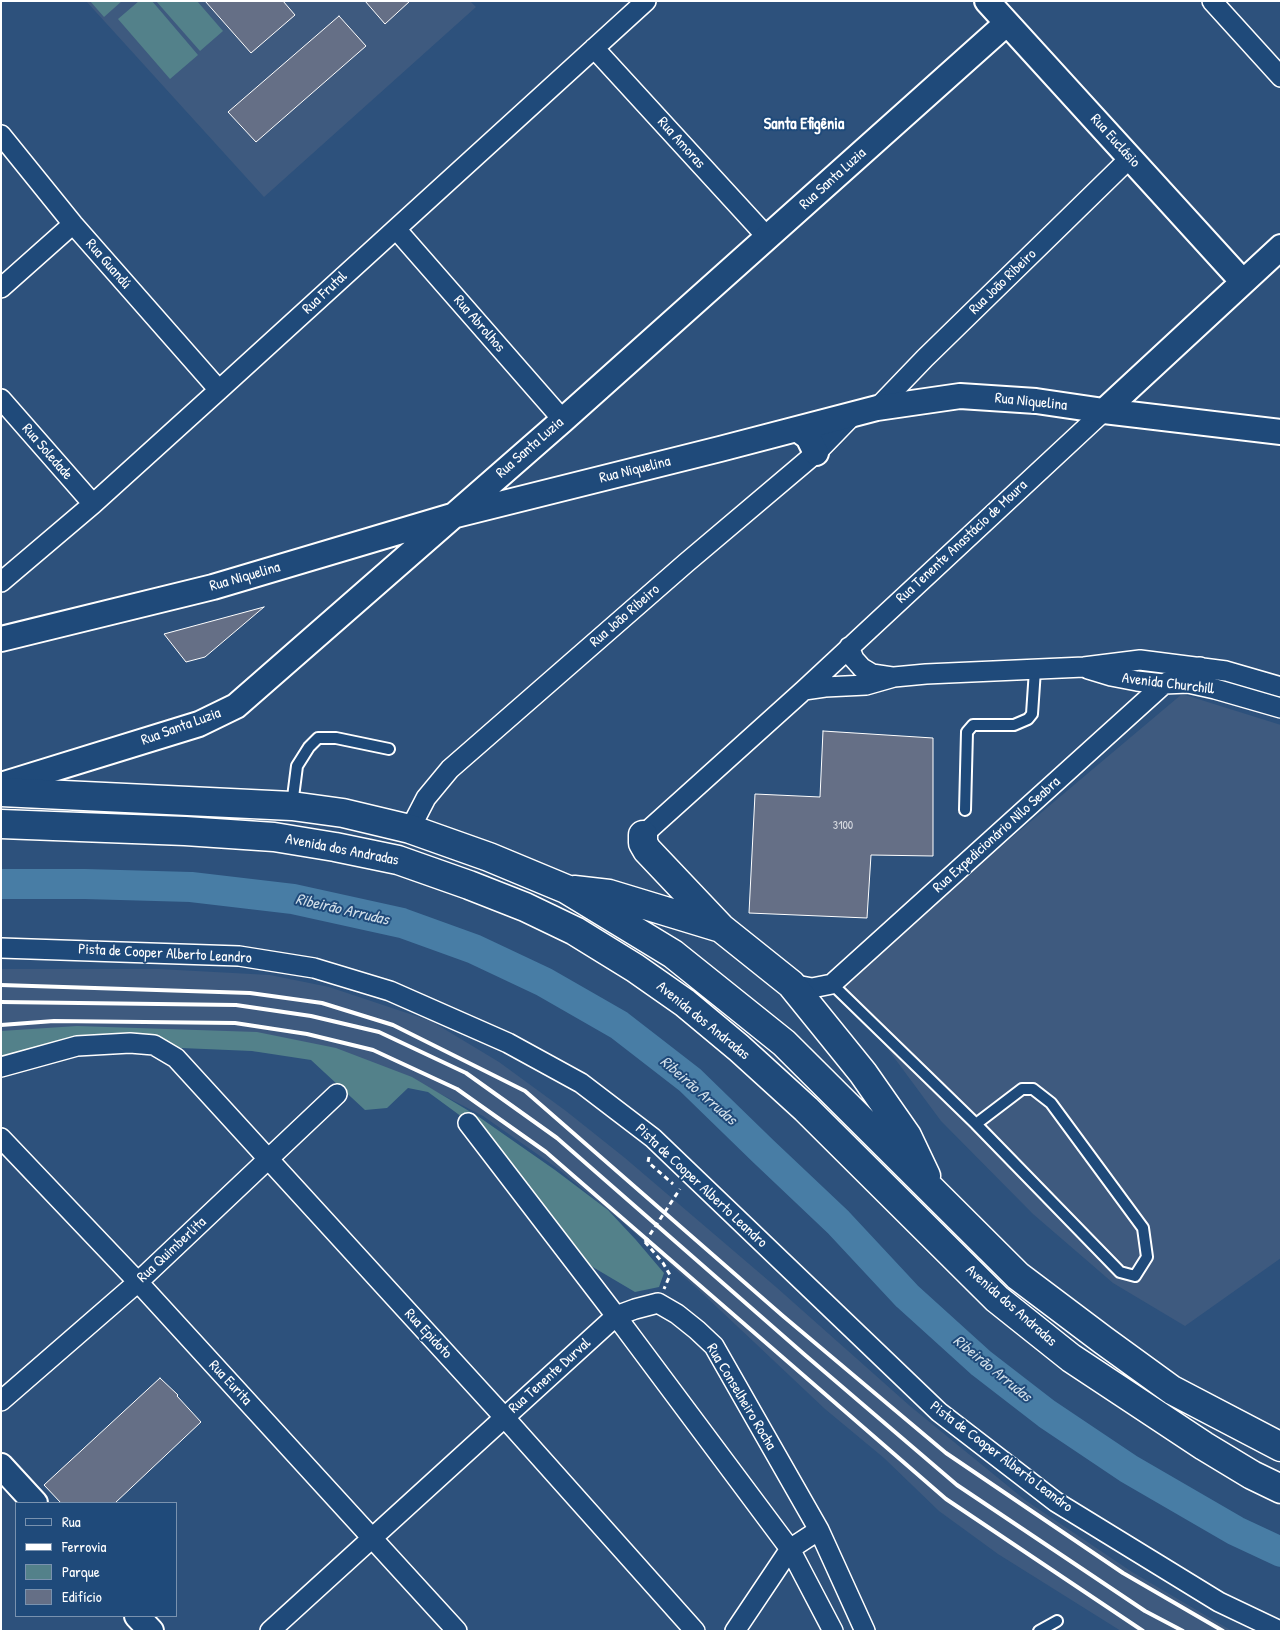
<!DOCTYPE html>
<meta charset="utf-8">
<style>
body{margin:0}
#map{position:relative;width:1282px;height:1632px;overflow:hidden;background:#2d517c;font-family:"Patrick Hand",sans-serif}
canvas{display:block}
.frame{position:absolute;inset:0;border:2px solid #fff;pointer-events:none}
.legend{position:absolute;left:15px;top:1502px;width:162px;height:115px;box-sizing:border-box;background:#1f4a7a;border:1px solid #7992af;margin:0;padding:6px 9px;list-style:none;font-size:15px;color:#fff}
.legend li{display:flex;align-items:center;gap:10px;height:25px}
.legend b{width:25px;border:1px solid #7992af}
</style>
<div id="map">
<canvas width="1282" height="1632"></canvas>
<div class="frame"></div>
<ul class="legend">
<li><b style="height:6px;background:#1f4a7a"></b>Rua</li>
<li><b style="height:6px;background:#fff"></b>Ferrovia</li>
<li><b style="height:14px;background:#53818a"></b>Parque</li>
<li><b style="height:14px;background:#656f86"></b>Edifício</li>
</ul>
</div>
<script>
const context = document.querySelector('canvas').getContext('2d');
context.lineJoin = 'round';
function paint(path, color) {
  context.fillStyle = color;
  context.fill(path, 'evenodd');
}
function poly(rows) {
  const path = new Path2D();
  for (const r of rows) {
    path.moveTo(r[0], r[1]);
    for (let i = 2; i < r.length; i += 2) path.lineTo(r[i], r[i + 1]);
  }
  return path;
}
function trace(path, color, width, dash) {
  context.strokeStyle = color;
  context.lineWidth = width;
  context.lineCap = dash ? 'butt' : 'round';
  context.setLineDash(dash || []);
  context.stroke(path);
}
function drawText(font, color, halo, rows, align = 'center') {
  context.font = font + ' "Patrick Hand",sans-serif';
  context.lineWidth = 4;
  context.setLineDash([]);
  context.textBaseline = 'middle';
  context.strokeStyle = halo;
  context.fillStyle = color;
  for (const [text, x, y, turn = 0] of rows) {
    context.save();
    context.translate(x, y);
    context.rotate((+turn || 0) * Math.PI / 180);
    context.textAlign = isNaN(turn) ? turn : align;
    if (halo) context.strokeText(text, 0, 0);
    context.fillText(text, 0, 0);
    context.restore();
  }
}
const built = poly([
 [86,1,470,1,476,7,264,197],
 [1182,694,1281,725,1281,1258,1185,1326,1113,1283,1033,1214,941,1121,839,983],
 [1,969,159,969,270,975,329,987,431,1021,499,1062,566,1111,625,1158,776,1287,910,1406,1025,1500,1132,1572,1232,1631,1121,1631,998,1554,939,1511,884,1458,825,1409,702,1293,620,1220,557,1168,483,1116,423,1085,318,1058,176,1043,1,1055]
]);
const green = poly([
 [90,1,122,1,104,17],
 [139,1,152,1,198,55,170,79,118,19],
 [156,1,197,1,223,31,200,51],
 [77,1026,257,1032,336,1048,412,1077,479,1117,555,1170,608,1210,636,1240,664,1273,659,1287,635,1292,591,1266,488,1136,428,1092,408,1088,387,1108,365,1110,311,1060,252,1051,181,1048,150,1038,1,1060,1,1031]
]);
const river = poly([
 [1,884,85,884,191,887,293,899,402,923,474,949,544,982,619,1025,690,1080,763,1151,838,1222,907,1296,981,1363,1047,1414,1129,1469,1236,1531,1281,1552]
]);
const building = poly([
 [205,1,283,1,295,15,251,53,205,1],
 [365,1,410,1,385,24,365,1],
 [339,16,366,46,256,142,228,112,339,16],
 [264,607,205,657,186,662,164,634,264,607],
 [823,731,933,738,933,856,871,855,867,918,749,913,755,794,820,797,823,731],
 [160,1378,178,1395,177,1396,201,1422,115,1503,61,1503,44,1485,160,1378]
]);
const path = poly([
 [649,1157,648,1162,673,1184],
 [645,1242,663,1263,670,1275,664,1289]
]);
const service = poly([
 [292,805,297,766,309,747,318,738,336,738,389,749],
 [965,810,967,732,973,725,1014,725,1028,719,1032,714,1035,670],
 [832,984,976,1124,1120,1272,1135,1276,1147,1257,1143,1228,1051,1103,1033,1089,1022,1089,976,1124],
 [1039,1631,1057,1621]
]);
const minor = poly([
 [1212,1,1281,77],
 [594,48,768,238],
 [1,135,73,224,219,390],
 [396,229,563,420],
 [1,288,73,224],
 [1,399,93,504],
 [877,408,925,358,1130,158],
 [1,582,93,504,219,390,646,1],
 [849,647,854,659,862,668,872,674,892,677],
 [1088,669,1111,676,1137,681,1164,684,1188,683,1215,689,1281,708],
 [804,690,825,687,866,685,894,677,926,674,1084,667,1140,660,1226,671,1281,687],
 [410,829,426,798,450,769,686,563,816,453,853,415],
 [643,835,804,690,1104,411],
 [1,948,239,956,314,968,390,991,508,1043,581,1083,653,1138,939,1412,1056,1502,1219,1602,1280,1631],
 [791,984,812,988,832,984,1164,684,1181,674,1200,667],
 [1,1067,77,1046,130,1043,154,1045,176,1058,505,1418,695,1631],
 [468,1123,616,1316,635,1309,658,1303,677,1314,697,1330,714,1346,819,1530,865,1631],
 [1,1138,138,1282,457,1631],
 [1,1401,138,1282,337,1094],
 [270,1631,616,1316,790,1549,833,1631],
 [735,1631,790,1549,819,1530]
]);
const tertiary = poly([
 [987,1,1243,282],
 [1104,411,1281,247],
 [797,429,808,437,816,453],
 [1,639,213,587,452,516,720,449,877,408,960,396,1036,401,1104,411,1281,432],
 [1,785,199,724,236,706,563,420,1007,23],
 [1,1466,35,1503],
 [137,1616,151,1631]
]);
const primary = poly([
 [1,792,292,806,343,813,410,829,489,857,566,889,673,954,784,1043,1018,1276,1103,1340,1172,1390,1281,1447],
 [1,824,185,831,274,837,335,847,398,860,469,885,525,907,575,931,635,968,685,1003,739,1048,806,1109,997,1299,1071,1358,1204,1446,1252,1475,1281,1489],
 [643,835,643,843,647,850,720,927],
 [574,890,609,894,721,928,791,984,863,1073,907,1136,926,1176]
]);
const rail = poly([
 [1,985,250,993,322,1003,393,1025,525,1091,783,1316,946,1453,1123,1573,1223,1631],
 [1,1002,236,1005,311,1016,379,1032,466,1073,557,1138,805,1355,957,1485,1145,1611,1183,1631],
 [1,1025,54,1021,235,1023,307,1034,373,1050,457,1089,546,1152,946,1499,1143,1631]
]);
const pathBridge = poly([
 [645,1242,680,1189]
]);
const numberNames = [
 ["3100",843,826]
];
const streetNames = [
 ["Rua Euclásio",1115,141,48],
 ["Rua Amoras",681,143,48],
 ["Rua Santa Luzia",833,179,-42],
 ["Rua Guandú",108,264,49],
 ["Rua João Ribeiro",1003,282,-44],
 ["Rua Frutal",325,293,-43],
 ["Rua Abrolhos",479,324,49],
 ["Rua Niquelina",1031,402,6],
 ["Rua Santa Luzia",530,448,-41],
 ["Rua Soledade",47,452,49],
 ["Rua Niquelina",635,470,-14],
 ["Rua Tenente Anastácio de Moura",962,542,-43],
 ["Rua Niquelina",245,577,-16],
 ["Rua João Ribeiro",625,616,-41],
 ["Avenida Churchill",1168,684,7],
 ["Rua Santa Luzia",181,727,-20],
 ["Rua Expedicionário Nilo Seabra",997,835,-42],
 ["Avenida dos Andradas",342,850,11],
 ["Pista de Cooper Alberto Leandro",165,954,3],
 ["Avenida dos Andradas",703,1021,39],
 ["Pista de Cooper Alberto Leandro",701,1186,43],
 ["Rua Quimberlita",172,1250,-43],
 ["Avenida dos Andradas",1011,1306,41],
 ["Rua Epidoto",428,1334,47],
 ["Rua Tenente Durval",550,1376,-42],
 ["Rua Eurita",230,1383,47],
 ["Rua Conselheiro Rocha",741,1397,59],
 ["Pista de Cooper Alberto Leandro",1001,1457,37]
];
const neighbourhoodNames = [
 ["Santa Efigênia",804,125]
];
const waterNames = [
 ["Ribeirão Arrudas",342,910,13],
 ["Ribeirão Arrudas",698,1091,41],
 ["Ribeirão Arrudas",992,1369,39]
];
paint(built, '#3e5a7f');
paint(green, '#53818a');
trace(river, '#487da5', 30);
paint(building, '#656f86');
trace(building, '#fff', 1);
trace(service, '#fff', 14);
trace(minor, '#fff', 22);
trace(tertiary, '#fff', 28);
trace(primary, '#fff', 31);
trace(path, '#fff', 3, [5, 4]);
trace(service, '#1f4a7a', 10);
trace(minor, '#1f4a7a', 19);
trace(tertiary, '#1f4a7a', 24);
trace(primary, '#1f4a7a', 28);
trace(rail, '#fff', 4);
trace(pathBridge, '#fff', 3, [5, 4]);
drawText('12px', '#d8dbe1', null, numberNames);
drawText('15px', '#fff', '#1f4a7a', streetNames);
drawText('bold 16px', '#fff', '#1f4a7a', neighbourhoodNames);
drawText('italic 16px', '#d1dee8', '#1f4a7a', waterNames);
</script>
